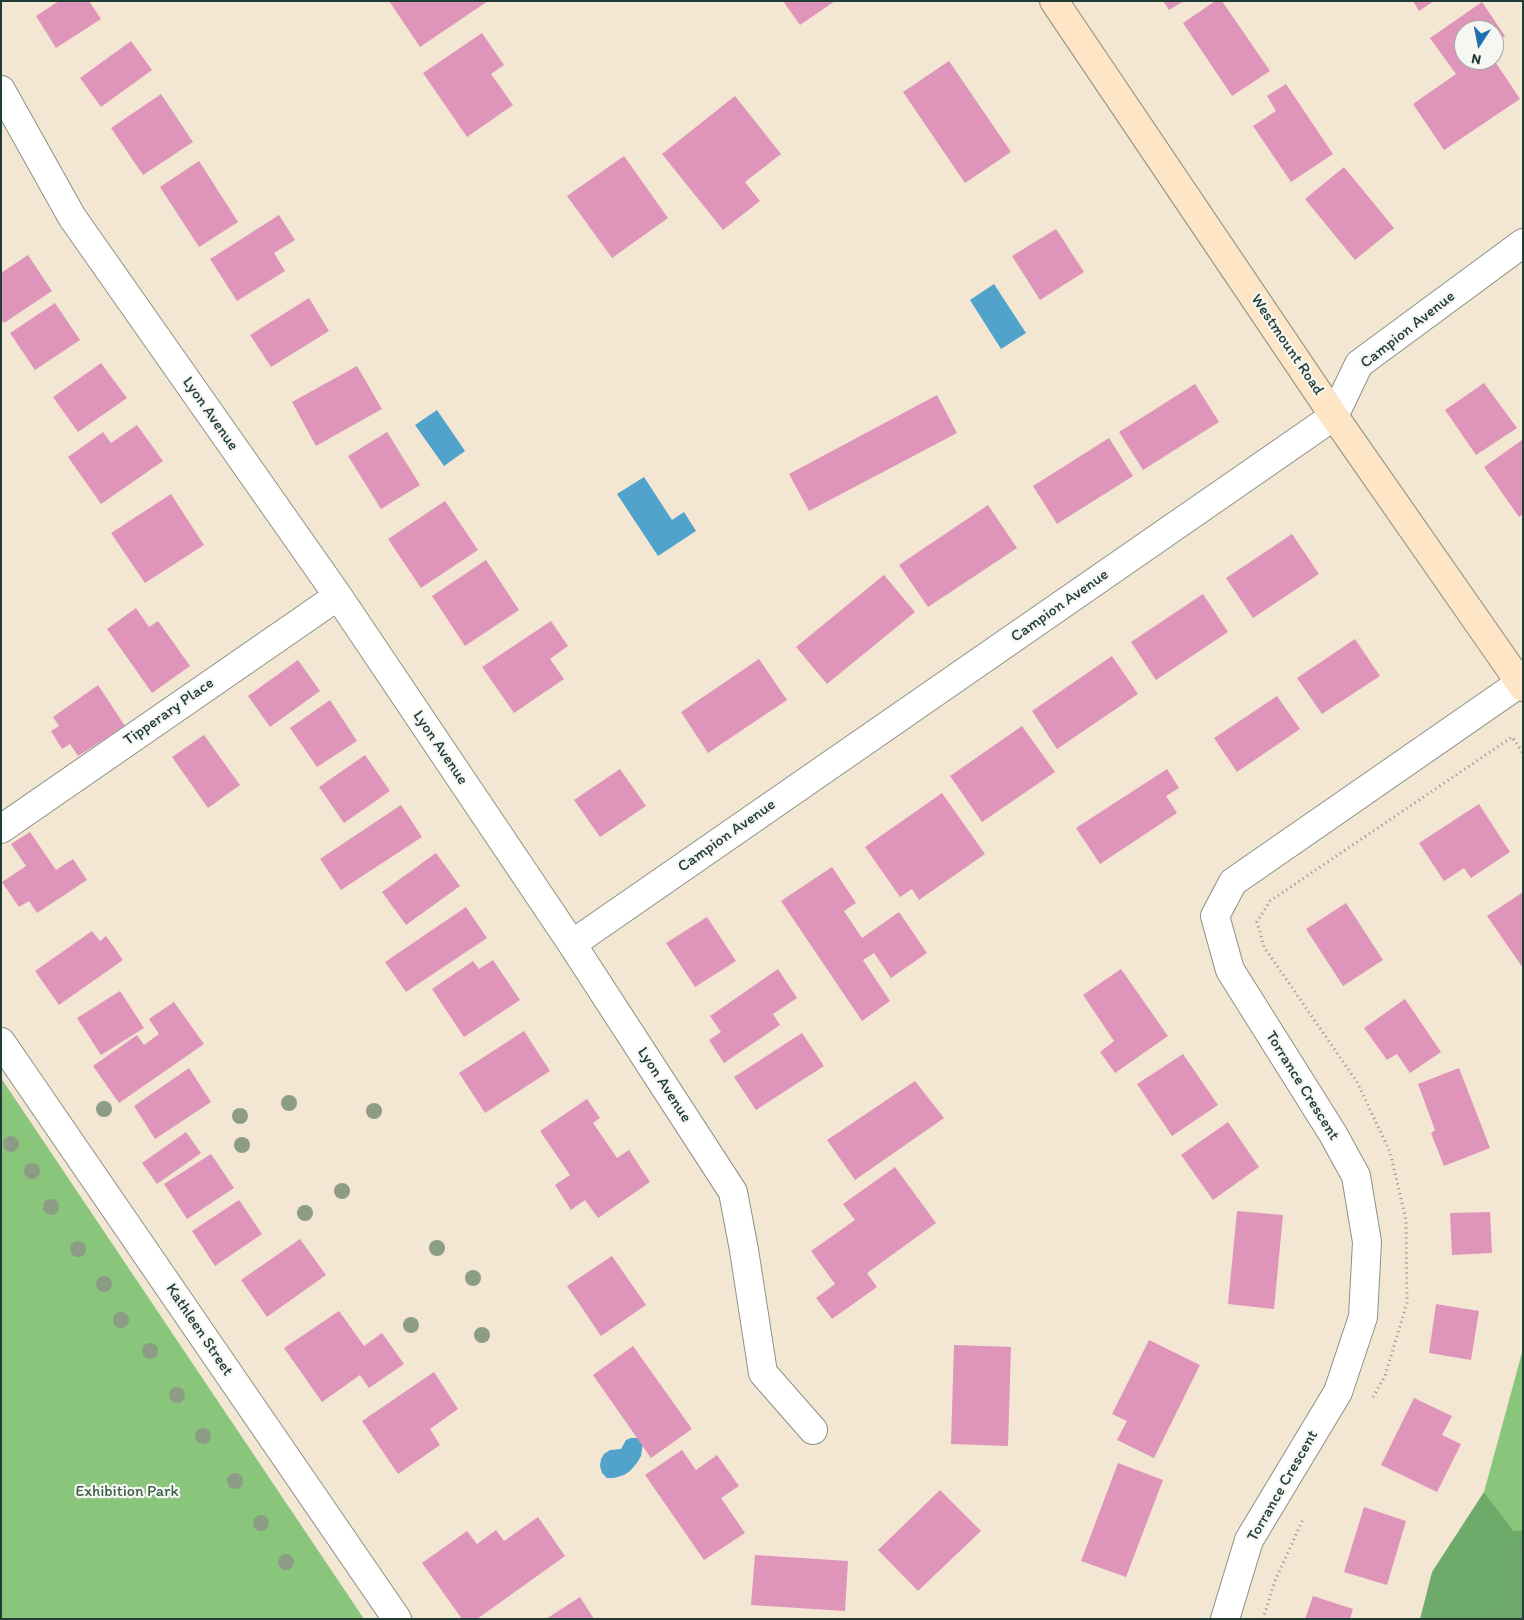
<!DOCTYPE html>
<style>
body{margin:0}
#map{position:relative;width:1524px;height:1620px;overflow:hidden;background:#f3e7d3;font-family:Itim,sans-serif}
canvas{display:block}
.frame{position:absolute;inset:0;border:2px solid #1f3d34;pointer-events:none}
.north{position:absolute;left:1454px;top:20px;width:50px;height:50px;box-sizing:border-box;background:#f6f6f2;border:1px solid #a0aca6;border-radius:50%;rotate:191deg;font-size:14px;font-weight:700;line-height:20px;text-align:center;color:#1f3d34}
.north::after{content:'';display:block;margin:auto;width:18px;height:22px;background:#1f6fb2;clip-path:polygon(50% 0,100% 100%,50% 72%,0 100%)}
</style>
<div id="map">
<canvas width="1524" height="1620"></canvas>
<div class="frame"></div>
<div class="north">N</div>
</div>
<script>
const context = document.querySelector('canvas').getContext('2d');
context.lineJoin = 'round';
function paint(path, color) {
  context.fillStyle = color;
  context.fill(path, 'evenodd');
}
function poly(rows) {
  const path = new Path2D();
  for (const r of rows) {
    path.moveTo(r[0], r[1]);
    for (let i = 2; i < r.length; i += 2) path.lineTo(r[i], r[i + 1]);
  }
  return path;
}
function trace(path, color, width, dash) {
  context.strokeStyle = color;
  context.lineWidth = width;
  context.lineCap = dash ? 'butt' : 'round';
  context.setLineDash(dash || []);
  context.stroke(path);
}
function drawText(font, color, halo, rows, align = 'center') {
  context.font = font + ' Itim,sans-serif';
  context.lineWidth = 4.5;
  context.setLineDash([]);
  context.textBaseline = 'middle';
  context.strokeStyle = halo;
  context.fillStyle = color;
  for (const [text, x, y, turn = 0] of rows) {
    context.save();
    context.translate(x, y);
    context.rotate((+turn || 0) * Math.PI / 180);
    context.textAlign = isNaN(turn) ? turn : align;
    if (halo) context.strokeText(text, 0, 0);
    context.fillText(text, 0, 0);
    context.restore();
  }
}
const green = poly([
 [1,1078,364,1619,1,1619],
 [1523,1349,1523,1531,1514,1531,1484,1492]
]);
const forest = poly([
 [1484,1492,1514,1531,1523,1531,1523,1619,1420,1619,1432,1572]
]);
const water = poly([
 [994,284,1026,333,1001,349,970,300],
 [437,410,465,451,444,466,415,425],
 [644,477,672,520,684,512,696,531,658,556,617,494],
 [631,1438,639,1438,643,1443,641,1456,637,1463,630,1471,624,1475,614,1478,607,1478,602,1473,600,1466,601,1459,604,1454,610,1450,621,1449,626,1440]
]);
const building = poly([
 [59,1,89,1,101,19,56,48,36,16],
 [389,1,488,1,420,47],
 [783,1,835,1,800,25],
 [1163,1,1184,1,1169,10],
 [1215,1,1222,1,1270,71,1232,96,1183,23],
 [1413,1,1434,1,1419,11],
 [1482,2,1505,36,1494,43,1494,30,1464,30,1464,60,1494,60,1520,99,1444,150,1413,104,1456,74,1430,38],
 [482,33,504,65,491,74,513,105,467,137,423,73],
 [131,41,152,70,101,107,80,78],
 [949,61,1011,152,965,183,903,92],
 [1286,84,1333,154,1291,182,1253,126,1276,111,1267,96],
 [161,94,193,142,143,175,111,128],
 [735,96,781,154,745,182,760,201,723,230,662,154],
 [624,156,668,218,612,258,567,196],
 [199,161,238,222,199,247,160,187],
 [1344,167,1394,228,1355,260,1305,199],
 [279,215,295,240,274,253,285,271,237,301,210,259],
 [1056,229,1084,272,1040,300,1012,256],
 [28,255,52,291,4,323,1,319,1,273],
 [309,298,329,331,271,367,250,335],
 [55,303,80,340,35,370,10,333],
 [101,363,127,398,78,432,53,397],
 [357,366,382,409,316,446,292,402],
 [1484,383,1517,428,1476,455,1445,410],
 [1195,384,1219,422,1143,470,1119,432],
 [937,395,957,433,809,511,789,474],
 [137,425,163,461,101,504,68,457,103,432,111,443],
 [387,432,420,485,381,509,348,456],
 [1109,438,1133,476,1057,524,1033,486],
 [1522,440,1523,442,1523,514,1519,517,1484,467],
 [171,494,204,545,145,583,111,533],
 [445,501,478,550,421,588,388,539],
 [988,505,1017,548,928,607,899,565],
 [1292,534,1319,574,1253,618,1226,578],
 [486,560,519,610,465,646,432,596],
 [884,575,915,612,827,684,796,647],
 [1203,594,1228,632,1156,680,1131,642],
 [136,608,149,627,158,621,190,666,152,693,107,629],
 [551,621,568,646,550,659,564,679,514,713,482,667],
 [1355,639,1380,676,1322,714,1297,678],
 [1112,656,1138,694,1057,749,1032,711],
 [759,659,787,700,708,753,681,712],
 [298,660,320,691,270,727,248,696],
 [98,685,125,726,78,756,70,744,62,749,51,731,59,726,53,717],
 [1277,696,1300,729,1237,772,1214,738],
 [330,700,357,741,317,767,290,728],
 [1022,726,1055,772,982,822,950,776],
 [204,735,240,785,208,808,172,757],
 [365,755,390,791,344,823,319,787],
 [620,769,646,806,600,837,574,800],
 [1167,769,1179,788,1166,796,1177,813,1100,864,1076,828],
 [942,793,985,854,919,900,912,889,900,897,865,847],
 [1479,804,1510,852,1471,878,1464,868,1444,881,1419,843],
 [401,805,422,837,341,890,320,859],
 [30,832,56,870,73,859,87,880,37,913,29,901,19,907,2,882,26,866,11,844],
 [436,853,460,886,406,925,382,892],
 [832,867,856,903,844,911,862,938,899,912,927,953,891,978,874,953,863,960,890,1001,862,1021,781,901],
 [1523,892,1523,968,1487,916],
 [1346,903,1383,960,1343,986,1306,929],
 [466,907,487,938,406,992,385,962],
 [707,917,736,961,695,987,666,943],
 [92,931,100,941,106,936,123,960,59,1005,35,971],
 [493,960,520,1000,464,1037,432,989,473,961,479,969],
 [778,969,797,998,773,1014,780,1025,724,1063,709,1040,721,1032,710,1016],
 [1121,969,1168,1036,1115,1073,1100,1052,1114,1041,1083,995],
 [120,991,144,1028,101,1055,77,1018],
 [1405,999,1441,1052,1410,1073,1397,1054,1387,1060,1364,1028],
 [174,1002,204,1044,119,1103,93,1066,137,1035,144,1045,159,1034,149,1019],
 [524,1031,550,1071,485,1113,459,1073],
 [802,1033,824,1066,756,1110,734,1077],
 [1183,1054,1218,1105,1172,1136,1137,1084],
 [189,1068,211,1102,155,1139,134,1106],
 [1459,1068,1490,1148,1444,1166,1431,1133,1435,1130,1418,1084],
 [915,1081,944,1118,855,1180,827,1140],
 [587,1099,600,1118,593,1123,617,1158,629,1150,650,1182,598,1218,585,1200,571,1210,555,1185,570,1175,540,1131],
 [1228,1122,1259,1167,1213,1200,1181,1155],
 [186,1132,201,1153,157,1184,142,1163],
 [211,1154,234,1188,187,1219,164,1184],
 [895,1167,936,1223,867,1273,877,1287,832,1319,816,1298,835,1284,811,1251,855,1220,843,1204],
 [239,1200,262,1234,215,1266,192,1231],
 [1237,1211,1283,1215,1274,1309,1228,1304],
 [1490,1212,1492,1253,1452,1255,1450,1213],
 [300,1239,326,1275,267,1317,241,1280],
 [612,1256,646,1305,601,1336,567,1286],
 [1436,1304,1479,1311,1471,1360,1429,1353],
 [339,1311,364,1346,382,1333,404,1364,369,1388,360,1375,322,1402,284,1348],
 [1149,1340,1200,1365,1154,1458,1117,1440,1127,1421,1112,1414],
 [954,1345,1011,1347,1008,1446,951,1444],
 [633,1346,692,1429,651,1458,593,1375],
 [434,1372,458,1409,430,1429,440,1445,398,1474,362,1421],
 [1414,1398,1452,1416,1442,1435,1461,1444,1437,1492,1381,1465],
 [682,1450,696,1470,717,1455,739,1486,721,1498,745,1533,704,1560,645,1475],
 [1118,1463,1163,1480,1126,1577,1081,1561],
 [940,1490,981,1531,918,1591,878,1550],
 [1364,1507,1406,1521,1387,1585,1344,1572],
 [538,1517,565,1556,477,1619,462,1619,422,1563,467,1531,477,1544,496,1530,504,1541],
 [755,1555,848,1561,845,1611,751,1605],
 [1313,1596,1353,1609,1350,1619,1305,1619],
 [580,1597,594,1619,546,1619]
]);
const path = poly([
 [1373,1397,1385,1376,1407,1303,1406,1220,1390,1152,1357,1082,1264,947,1257,922,1270,901,1512,737,1523,753],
 [1263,1619,1275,1581,1304,1517],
 [1501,1619,1523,1540]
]);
const street = poly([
 [1,90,72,217,338,596,572,944,733,1192,744,1250,763,1373,813,1430],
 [1,829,338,596],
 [572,944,1334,416,1359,364,1523,243],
 [1,1042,397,1619],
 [1225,1619,1249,1540,1338,1392,1363,1317,1367,1242,1356,1176,1333,1134,1230,970,1215,916,1233,882,1520,683]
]);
const secondary = poly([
 [1054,1,1334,416,1523,687]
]);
const trees = [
 [289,1103],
 [104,1109],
 [374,1111],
 [240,1116],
 [11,1144],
 [242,1145],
 [32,1171],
 [342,1191],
 [51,1207],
 [305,1213],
 [437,1248],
 [78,1249],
 [473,1278],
 [104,1284],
 [121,1320],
 [411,1325],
 [482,1335],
 [150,1351],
 [177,1395],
 [203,1436],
 [235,1481],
 [261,1523],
 [286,1562]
];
const streetNames = [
 ["Campion Avenue",1408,330,-38],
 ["Westmount Road",1287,345,56],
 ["Lyon Avenue",210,414,55],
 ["Campion Avenue",1060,606,-35],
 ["Tipperary Place",169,712,-35],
 ["Lyon Avenue",440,748,56],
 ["Campion Avenue",727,836,-35],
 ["Lyon Avenue",664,1085,57],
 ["Torrance Crescent",1302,1086,58],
 ["Kathleen Street",199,1330,56],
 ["Torrance Crescent",1283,1486,-60]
];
const parkNames = [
 ["Exhibition Park",127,1492]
];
paint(green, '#89c57a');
paint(forest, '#6eaa6a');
paint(water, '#52a3cc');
paint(building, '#df95ba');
trace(street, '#899284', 30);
trace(secondary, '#899284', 30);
trace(path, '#899284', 3, [1, 4]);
trace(street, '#fff', 28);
trace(secondary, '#fde5c5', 28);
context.fillStyle = '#8d9c85';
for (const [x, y] of trees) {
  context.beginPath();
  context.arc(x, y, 8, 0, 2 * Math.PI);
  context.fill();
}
drawText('16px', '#1f3d34', '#f6f6f2', streetNames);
drawText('16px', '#3a5f46', '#f6f6f2', parkNames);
</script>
